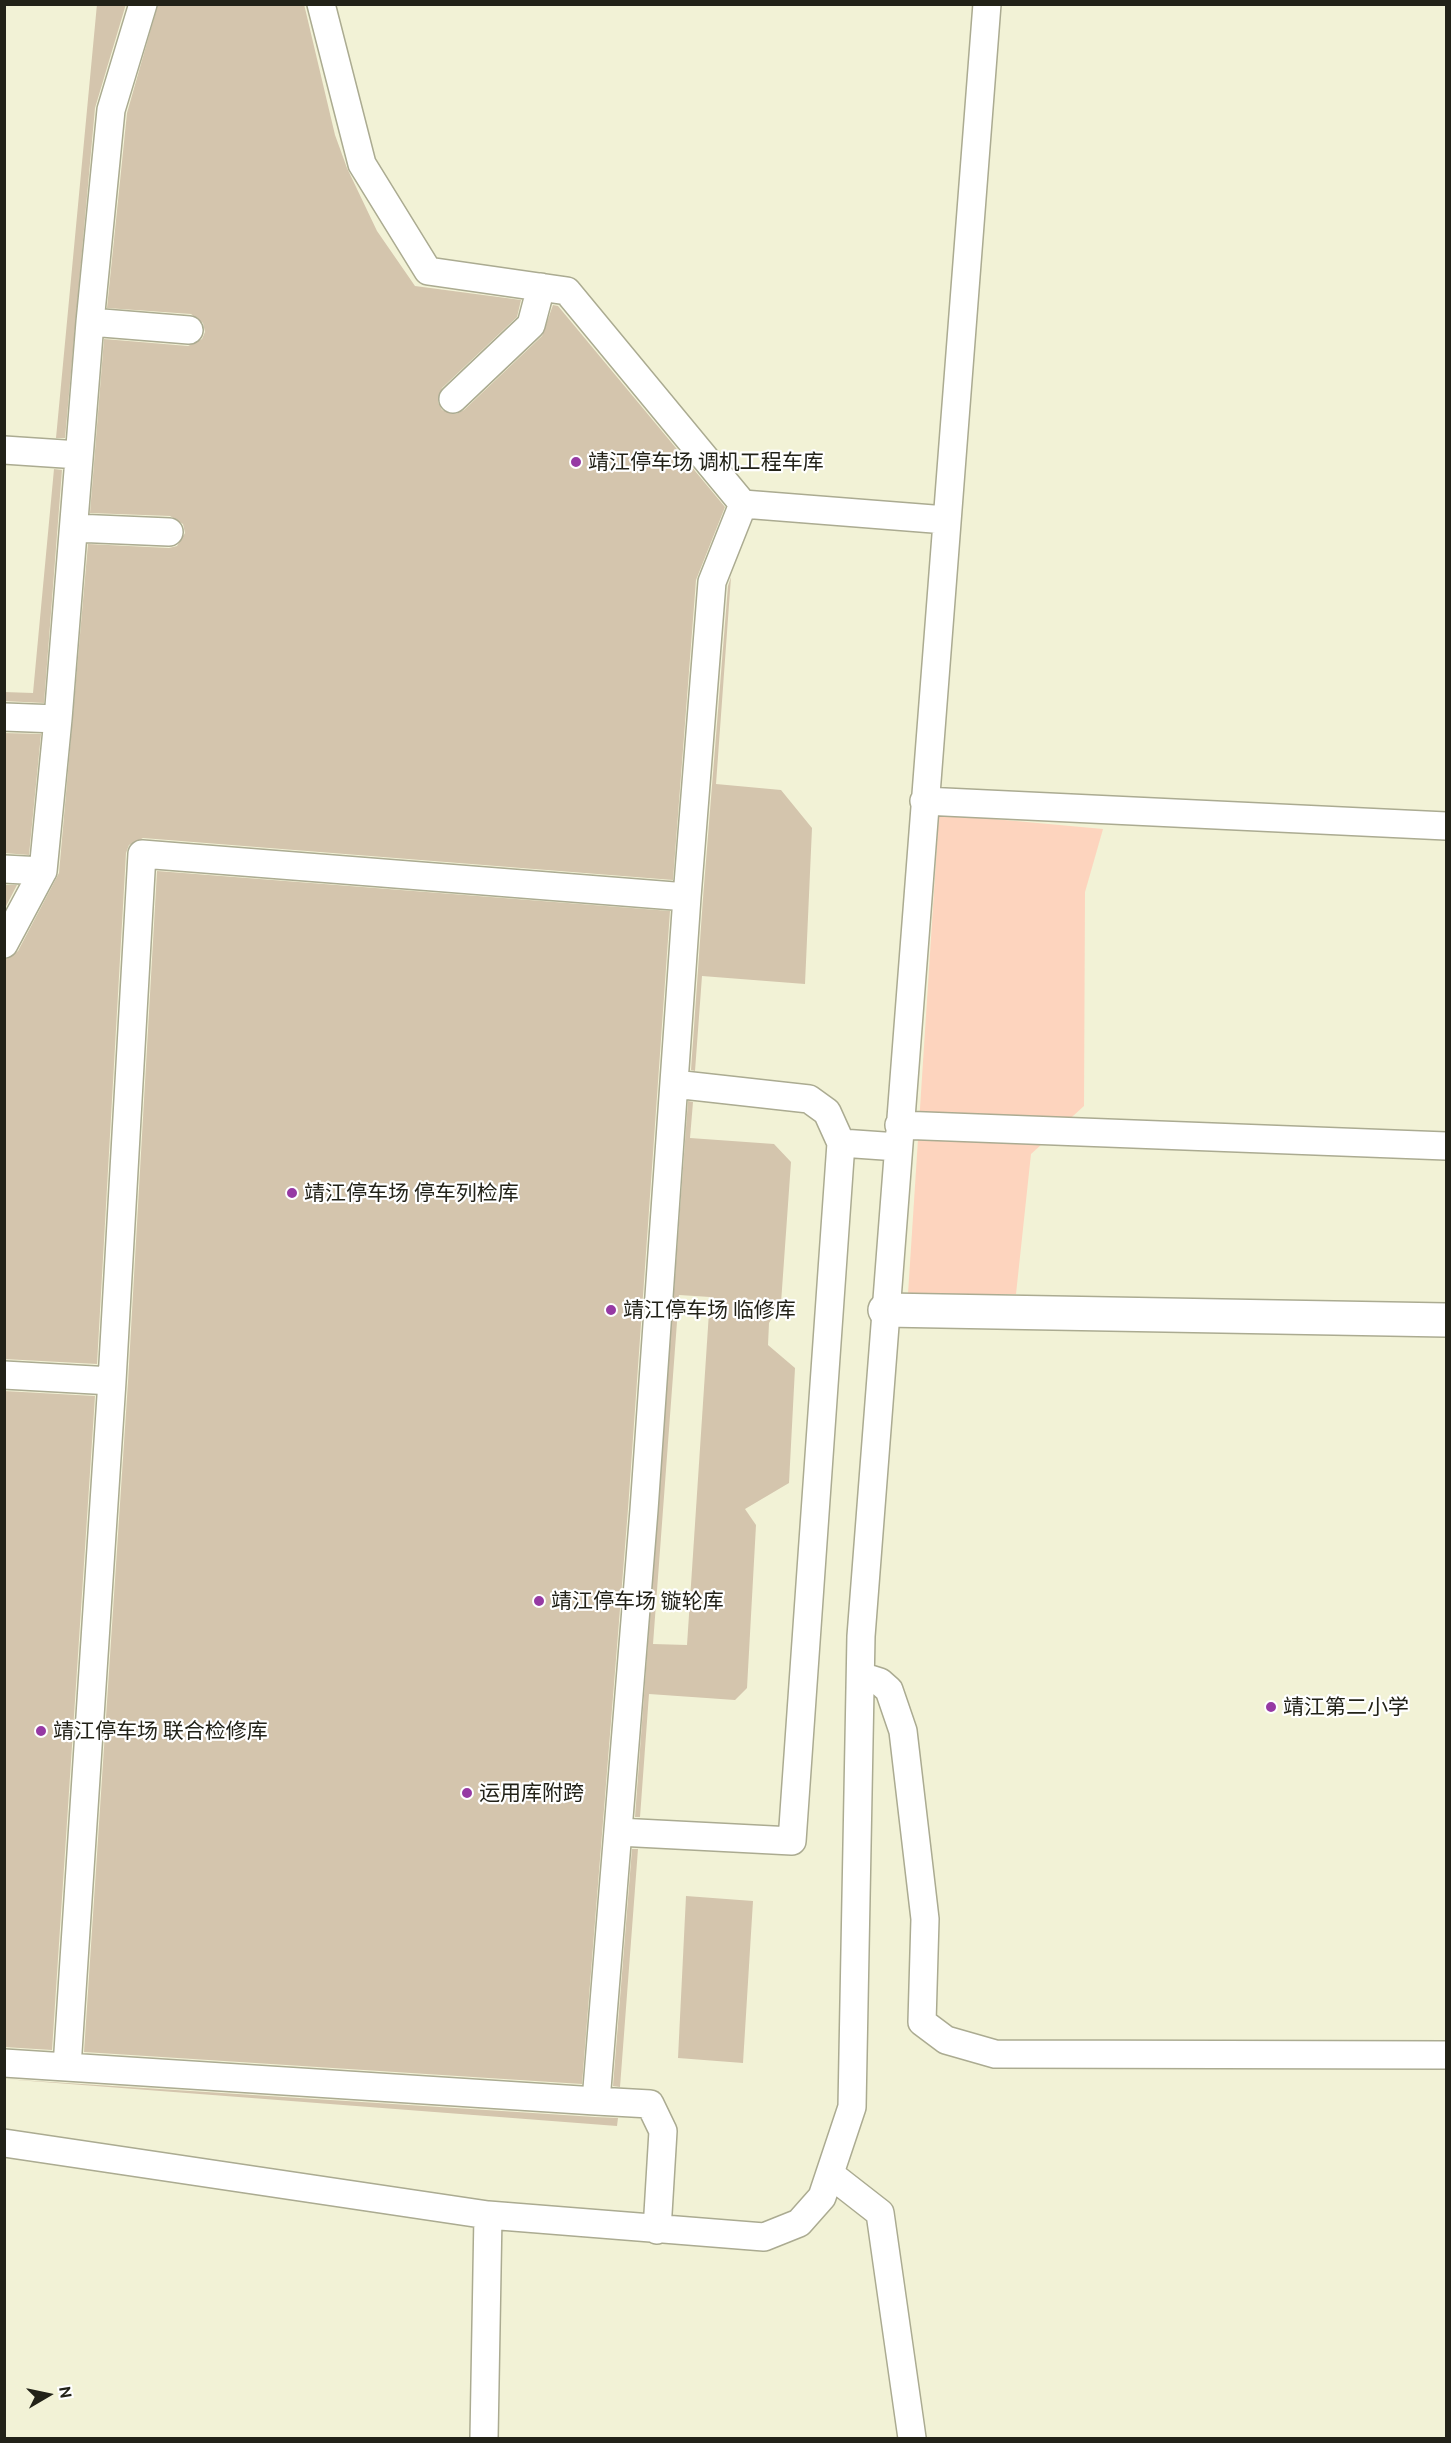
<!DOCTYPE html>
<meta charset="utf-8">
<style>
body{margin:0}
#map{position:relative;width:1451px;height:2443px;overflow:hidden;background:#f2f2d6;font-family:Ubuntu,sans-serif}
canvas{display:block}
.frame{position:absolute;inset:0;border:6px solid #222218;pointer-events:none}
.north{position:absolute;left:18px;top:2365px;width:60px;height:60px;-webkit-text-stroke:4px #fff;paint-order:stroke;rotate:81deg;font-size:16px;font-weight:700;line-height:24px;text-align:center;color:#222218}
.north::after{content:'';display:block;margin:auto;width:21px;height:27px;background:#222218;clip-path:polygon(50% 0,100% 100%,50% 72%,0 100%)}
</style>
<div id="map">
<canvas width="1451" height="2443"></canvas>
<div class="frame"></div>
<div class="north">N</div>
</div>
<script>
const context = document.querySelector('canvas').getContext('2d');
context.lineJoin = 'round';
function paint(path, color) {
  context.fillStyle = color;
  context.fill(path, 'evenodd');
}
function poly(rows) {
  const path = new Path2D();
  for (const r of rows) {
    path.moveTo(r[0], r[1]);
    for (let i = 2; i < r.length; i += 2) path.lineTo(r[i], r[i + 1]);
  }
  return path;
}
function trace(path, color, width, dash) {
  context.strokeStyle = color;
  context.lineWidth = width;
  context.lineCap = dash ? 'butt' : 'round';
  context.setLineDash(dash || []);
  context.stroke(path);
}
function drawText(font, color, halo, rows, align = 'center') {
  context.font = font + ' Ubuntu,"Noto Sans SC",sans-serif';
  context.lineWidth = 4.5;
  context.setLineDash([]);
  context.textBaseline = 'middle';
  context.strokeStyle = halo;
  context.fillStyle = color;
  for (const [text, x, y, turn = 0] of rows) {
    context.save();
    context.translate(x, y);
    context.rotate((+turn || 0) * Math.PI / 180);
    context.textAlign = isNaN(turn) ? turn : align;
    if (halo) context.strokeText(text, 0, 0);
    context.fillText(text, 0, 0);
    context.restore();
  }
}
const green = poly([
 [939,814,1103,829,1085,892,1084,1106,1031,1154,1016,1294,908,1294]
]);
const building = poly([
 [97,4,126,4,95,108,65,438,56,438],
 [158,4,304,4,335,135,347,168,377,231,415,286,521,300,517,317,442,388,438,402,442,410,456,414,464,410,542,336,553,305,558,306,725,507,696,580,673,880,143,838,129,845,126,853,97,1364,4,1359,4,960,18,951,59,873,88,544,169,548,177,546,185,533,183,524,170,516,90,513,104,339,188,346,202,339,205,332,203,323,191,314,107,308,127,113],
 [54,469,62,470,44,703,4,701,4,692,33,693],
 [731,577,716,784,781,790,812,828,805,984,702,976,695,1071,691,1070,703,898,728,586],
 [4,733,41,734,29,855,4,853],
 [157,871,670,911,628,1509,582,2084,84,2052,128,1382],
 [4,885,17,885,4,910],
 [688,1101,693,1102,690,1138,774,1144,791,1162,781,1303,769,1323,768,1345,795,1368,789,1483,745,1509,756,1525,747,1688,735,1700,649,1694,640,1817,635,1817],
 [679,1295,710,1297,687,1645,653,1644],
 [4,1391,95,1396,52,2050,4,2047],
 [632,1849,638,1849,620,2087,613,2086],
 [686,1896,753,1901,743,2063,678,2058],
 [4,2079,595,2117,618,2118,617,2126]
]);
const minor = poly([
 [321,4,362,164,428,271,567,291,743,504,712,582,687,897,644,1510,596,2101,650,2104,663,2131,657,2230],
 [90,322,189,330],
 [453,399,531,325,541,287],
 [4,450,79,455],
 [743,504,946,520],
 [74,528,169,532],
 [4,717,58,719,90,322,111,110,143,4],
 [924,801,1446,826],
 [4,869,43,871],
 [4,944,43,871,58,719],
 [899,1125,1446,1146],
 [841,1143,898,1147],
 [4,1375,112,1381],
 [861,1676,880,1682,889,1690,903,1731,925,1919,922,2022,946,2040,995,2054,1446,2055],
 [618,1832,792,1841,841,1143,827,1112,809,1099,674,1084],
 [4,2063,596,2101],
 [67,2067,112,1381,142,854,687,897],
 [4,2143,488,2215],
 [830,2174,880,2213,912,2438],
 [484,2438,488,2215,764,2237,799,2223,822,2197,852,2107,861,1636,987,4]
]);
const major = poly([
 [885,1310,1446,1320]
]);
const markers = [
 [576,462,6,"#9639a4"],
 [292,1193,6,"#9639a4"],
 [611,1310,6,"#9639a4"],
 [539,1601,6,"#9639a4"],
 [1271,1707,6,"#9639a4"],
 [41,1731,6,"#9639a4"],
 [467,1793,6,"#9639a4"]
];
const poiNames = [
 ["靖江停车场 调机工程车库",588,462],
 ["靖江停车场 停车列检库",304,1193],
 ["靖江停车场 临修库",623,1310],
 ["靖江停车场 镟轮库",551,1601],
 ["靖江第二小学",1283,1707],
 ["靖江停车场 联合检修库",53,1731],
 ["运用库附跨",479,1793]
];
paint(green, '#fdd4be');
paint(building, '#d4c5ad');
trace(minor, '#abab91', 30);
trace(major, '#abab91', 36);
trace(minor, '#fff', 27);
trace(major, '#fff', 33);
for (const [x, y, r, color] of markers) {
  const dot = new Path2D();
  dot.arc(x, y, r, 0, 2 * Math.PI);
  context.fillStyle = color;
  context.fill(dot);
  trace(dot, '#fff', 2);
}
drawText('21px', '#222218', '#fff', poiNames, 'left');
</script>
